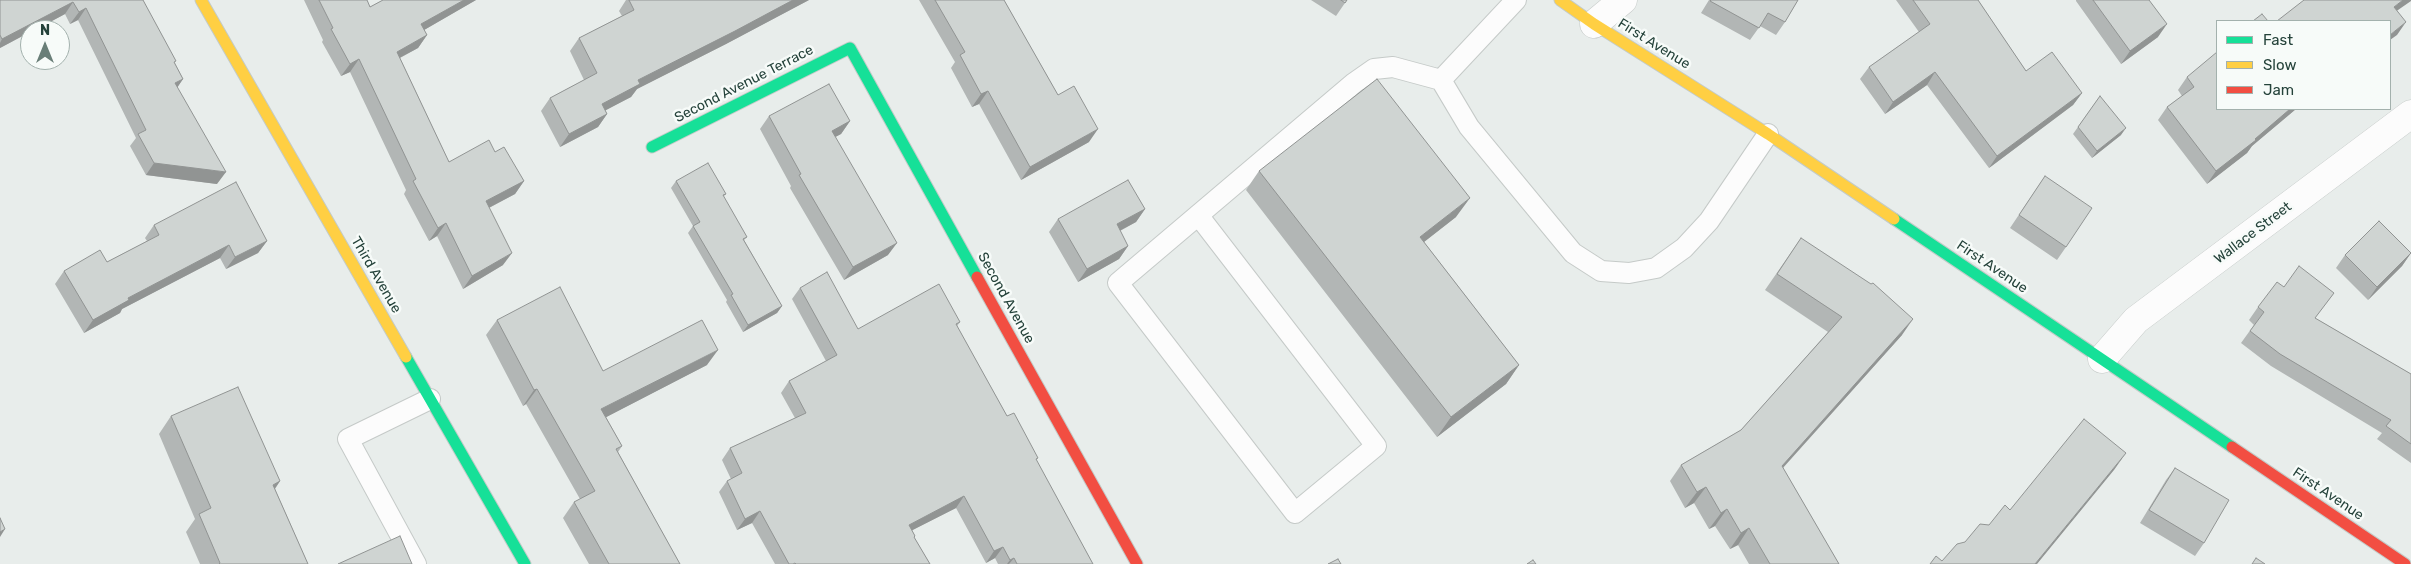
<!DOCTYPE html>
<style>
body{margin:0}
#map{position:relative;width:2411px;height:564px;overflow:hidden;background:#e8edeb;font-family:Rubik,sans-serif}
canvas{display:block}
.legend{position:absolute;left:2216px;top:20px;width:175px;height:90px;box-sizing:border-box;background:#f7fbf9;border:1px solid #a3b1ad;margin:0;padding:6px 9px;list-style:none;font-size:15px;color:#24423a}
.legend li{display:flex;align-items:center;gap:10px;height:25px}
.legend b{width:25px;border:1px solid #a3b1ad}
.north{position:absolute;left:20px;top:20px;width:50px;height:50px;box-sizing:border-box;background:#f7fbf9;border:1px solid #a3b1ad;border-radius:50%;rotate:0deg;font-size:14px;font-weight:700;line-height:20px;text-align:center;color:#24423a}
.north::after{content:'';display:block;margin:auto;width:18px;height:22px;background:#697e78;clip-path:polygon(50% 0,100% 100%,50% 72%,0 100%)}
</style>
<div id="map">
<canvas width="2411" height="564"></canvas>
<ul class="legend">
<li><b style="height:6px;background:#16e098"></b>Fast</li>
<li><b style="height:6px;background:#ffcf43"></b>Slow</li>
<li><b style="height:6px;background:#f24e42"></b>Jam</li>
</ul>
<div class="north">N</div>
</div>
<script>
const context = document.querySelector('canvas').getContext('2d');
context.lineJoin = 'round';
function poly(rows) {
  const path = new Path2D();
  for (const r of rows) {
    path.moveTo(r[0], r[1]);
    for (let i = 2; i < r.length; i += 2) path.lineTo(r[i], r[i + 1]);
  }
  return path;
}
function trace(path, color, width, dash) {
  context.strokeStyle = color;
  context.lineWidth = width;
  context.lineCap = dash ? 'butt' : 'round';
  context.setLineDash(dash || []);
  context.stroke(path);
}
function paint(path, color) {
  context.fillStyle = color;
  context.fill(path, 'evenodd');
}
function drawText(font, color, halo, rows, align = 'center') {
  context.font = font + ' Rubik,sans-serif';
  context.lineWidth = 5;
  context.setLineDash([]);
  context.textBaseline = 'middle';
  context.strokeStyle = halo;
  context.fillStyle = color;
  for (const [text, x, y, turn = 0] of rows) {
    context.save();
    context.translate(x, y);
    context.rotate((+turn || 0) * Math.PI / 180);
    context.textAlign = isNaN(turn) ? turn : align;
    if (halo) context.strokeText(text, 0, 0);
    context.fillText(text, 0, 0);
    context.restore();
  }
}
const lane = poly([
 [1441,80,1469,127,1573,253,1601,271,1629,273,1656,268,1684,248,1709,221,1768,134],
 [1198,215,1376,446,1295,513,1118,283,1354,83,1374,69,1393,67,1441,80,1516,0],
 [416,564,348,439,430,399]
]);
const street = poly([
 [1594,24,1623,0],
 [2102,359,2136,320,2411,114]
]);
const fast = poly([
 [652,147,850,48,977,277],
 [1894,219,2232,447],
 [406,357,525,564]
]);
const slow = poly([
 [201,0,406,357],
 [1560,0,1594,24,1768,134,1894,219]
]);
const jam = poly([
 [977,277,1137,564],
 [2232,447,2405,564]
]);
const wall = poly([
 [0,0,143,0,183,79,177,87,217,184,146,175,130,146,136,138,78,20,70,24,65,14,35,30,30,30,30,32,0,48],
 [304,0,367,0,370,7,383,0,476,0,424,30,427,35,418,48,400,58,449,162,495,152,524,181,515,194,489,208,503,265,463,289,437,236,429,241,404,194,406,190,350,72,341,76,322,42,323,40],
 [626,0,809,0,726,44,637,89,631,97,605,110,607,114,598,127,560,147,541,111,550,98,584,80,570,51,579,38,622,16,619,11],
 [919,0,1004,0,1058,95,1089,142,1021,180,979,104,972,107,951,68,955,62],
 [1311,0,1347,0,1336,16],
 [1709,0,1798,0,1785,22,1776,35,1760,26,1750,40,1701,13],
 [1896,0,1978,0,2026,71,2082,93,2073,105,1989,168,1927,85,1885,114,1860,79,1869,67,1919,32],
 [2076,0,2149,0,2158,37,2121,64,2076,1],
 [2187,77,2217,109,2296,109,2252,146,2247,153,2207,184,2158,120,2167,107,2182,96,2178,90],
 [2100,96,2121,135,2092,158,2073,134],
 [769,116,850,121,841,134,835,137,888,255,844,280,790,188,791,186,760,129],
 [1259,171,1456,217,1424,242,1519,365,1506,384,1437,437,1246,190],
 [2045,176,2066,247,2057,260,2010,228],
 [676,181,726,194,723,197,747,237,744,240,782,306,777,313,743,332,726,302,727,300,688,233,693,226,671,188],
 [1145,209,1136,222,1120,231,1128,246,1119,259,1078,282,1049,232,1058,219],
 [154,225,267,241,258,253,226,269,220,258,122,309,120,313,84,333,55,284,64,271,107,262,147,241,145,238],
 [1801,238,1902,335,1783,468,1839,564,1749,564,1738,545,1730,549,1715,526,1709,529,1694,503,1685,508,1670,481,1681,465,1741,430,1828,332,1765,290],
 [2411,253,2402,266,2368,300,2336,268,2345,255],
 [2284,287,2334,293,2315,318,2411,374,2411,463,2377,439,2382,433,2271,366,2241,343,2254,325,2249,320,2258,307],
 [800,288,858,329,960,322,957,326,1007,416,1038,458,1036,460,1093,564,998,564,995,558,986,563,956,508,912,530,915,536,914,537,930,564,775,564,752,523,737,530,719,492,727,481,731,479,722,460,730,448,795,418,781,393,789,381,826,361,792,299],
 [497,320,603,371,707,365,606,417,622,446,618,452,680,564,589,564,563,518,574,502,580,499,526,404,523,406,486,335],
 [171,416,280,481,275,489,308,564,200,564,186,532,195,519,159,434],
 [2175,468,2204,543,2195,556,2140,523,2166,480]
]);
const shadedWall = poly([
 [464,0,476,0,412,37,421,24],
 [793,0,809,0,726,44,637,89,631,97,593,117,602,104,638,80],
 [2403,0,2411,0,2411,1,2385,19,2394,7],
 [73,2,65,14,35,30,30,30,30,32,0,48,0,43,2,39],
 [86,8,78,20,70,24,79,12],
 [2406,22,2397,35,2390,40,2390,35],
 [2167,24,2158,37,2121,64,2130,51],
 [427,35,418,48,388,64,397,52],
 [359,59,350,72,341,76,350,64],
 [1935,72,1927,85,1885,114,1893,102],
 [183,79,175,91,175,83],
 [988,91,979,104,972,107,981,94],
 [2082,93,2073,105,1989,168,1997,156],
 [2290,109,2296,109,2252,146,2247,153,2207,184,2216,171],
 [607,114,598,127,560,147,569,134],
 [850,121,841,134,822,144,832,131],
 [2126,128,2121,135,2092,158,2097,151],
 [1098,129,1089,142,1021,180,1030,167],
 [154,163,226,172,217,184,146,175],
 [524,181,515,194,477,214,486,201],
 [1470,198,1456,217,1406,256,1420,237],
 [1145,209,1136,222,1108,237,1117,224],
 [446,223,437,236,429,241,438,228],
 [267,241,258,253,226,269,235,257],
 [897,243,888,255,844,280,853,267],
 [229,245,220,258,122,309,120,313,84,333,93,320,128,298],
 [1128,246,1119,259,1078,282,1087,269],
 [512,253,503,265,463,289,472,276],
 [2411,253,2402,266,2368,300,2377,287],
 [782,306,777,313,743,332,748,325],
 [1913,319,1902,335,1770,482,1782,466],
 [718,350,707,365,591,425,601,409],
 [1519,365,1506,384,1437,437,1451,417],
 [537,389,526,404,523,406,534,390],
 [2126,453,2114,470,2037,564,2035,564],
 [280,481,267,500,273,485],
 [1706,487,1694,503,1685,508,1697,492],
 [964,496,956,508,901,536,909,525],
 [1727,509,1715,526,1709,529,1721,513],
 [760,511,752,523,737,530,745,519],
 [1749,528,1738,545,1730,549,1741,533],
 [5,529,0,537,0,532],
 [1003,547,995,558,986,563,994,551],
 [1014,558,1009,564,1007,564,1010,560]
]);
const building = poly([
 [0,0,143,0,176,61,174,62,183,79,175,83,226,172,154,163,138,134,146,130,86,8,79,12,73,2,2,39,0,35,0,0],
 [319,0,367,0,370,7,383,0,464,0,421,24,427,35,397,52,449,162,489,140,495,152,504,147,524,181,486,201,512,253,472,276,446,223,438,228,413,181,416,179,359,59,350,64,331,29,333,28,319,0],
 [629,0,793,0,735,31,638,80,640,84,602,104,607,114,569,134,550,98,597,73,579,38,634,10,629,0],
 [935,0,1004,0,1058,95,1074,86,1098,129,1030,167,988,91,981,94,960,55,965,52,935,0],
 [1341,0,1347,0,1345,3,1341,0],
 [1711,0,1798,0,1785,22,1768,13,1759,28,1710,1,1711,0],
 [1913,0,1978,0,2026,71,2052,52,2082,93,1997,156,1935,72,1893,102,1869,67,1930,24,1913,0],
 [2093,0,2149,0,2167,24,2130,51,2093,0],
 [2304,0,2403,0,2394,7,2406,22,2390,35,2390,21,2277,21,2304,0],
 [2262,14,2268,21,2253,21,2262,14],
 [2217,52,2217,109,2290,109,2255,139,2256,140,2216,171,2167,107,2194,87,2187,77,2217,52],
 [1377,79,1470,198,1420,237,1519,365,1451,417,1259,171,1377,79],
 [829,84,850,121,832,131,897,243,853,267,799,175,801,174,769,116,829,84],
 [2100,96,2126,128,2097,151,2078,127,2100,96],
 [708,163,726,194,723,195,747,237,743,239,782,306,748,325,731,295,733,294,693,226,700,222,676,181,708,163],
 [2045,176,2092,208,2066,247,2019,215,2045,176],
 [1128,180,1145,209,1117,224,1128,246,1087,269,1058,219,1128,180],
 [236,182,267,241,235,257,229,245,128,298,129,300,93,320,64,271,100,250,107,262,159,235,154,225,236,182],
 [2379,221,2411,253,2377,287,2345,255,2379,221],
 [1801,238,1871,284,1873,283,1913,319,1782,466,1839,564,1770,564,1749,528,1741,533,1727,509,1721,513,1706,487,1697,492,1681,465,1741,430,1842,317,1777,274,1801,238],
 [2299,266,2334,293,2315,318,2411,374,2411,444,2386,426,2391,420,2280,354,2250,331,2264,312,2258,307,2277,282,2284,287,2299,266],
 [827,272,858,329,939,284,960,322,956,324,1007,416,1014,413,1038,458,1036,459,1093,564,1017,564,1014,558,1010,560,1003,547,994,551,964,496,909,525,915,536,914,537,930,564,796,564,795,563,793,564,789,564,760,511,745,519,727,481,742,473,730,448,806,413,789,381,837,355,800,288,827,272],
 [560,287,603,371,702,320,718,350,601,409,622,446,616,449,680,564,609,564,574,502,595,491,537,389,534,390,497,320,560,287],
 [238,387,280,481,273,485,308,564,219,564,220,563,199,514,211,508,171,416,238,387],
 [2084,419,2126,453,2035,564,1930,564,1936,556,1942,561,1957,544,1965,542,1980,524,1989,525,2005,505,2010,510,2084,419],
 [2175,468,2229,500,2204,543,2149,510,2175,468],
 [0,518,5,529,0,532,0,518],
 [400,536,412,564,338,564,400,536],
 [2256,558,2265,564,2252,564,2256,558],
 [1338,559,1341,564,1328,564,1338,559],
 [1533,560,1536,564,1527,564,1533,560]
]);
const streetNames = [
 ["First Avenue",1654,44,32],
 ["Second Avenue Terrace",744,84,-27],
 ["Wallace Street",2253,233,-37],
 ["First Avenue",1992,267,34],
 ["Third Avenue",376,275,60],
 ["Second Avenue",1006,298,61],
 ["First Avenue",2328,494,34]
];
trace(lane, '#c5cac8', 22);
trace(street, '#c5cac8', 29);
trace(fast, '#c3cbc8', 13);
trace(slow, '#c3cbc8', 13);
trace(jam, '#c3cbc8', 13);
trace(lane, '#fcfcfc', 20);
trace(street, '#fcfcfc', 28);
trace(fast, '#16e098', 11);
trace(slow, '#ffcf43', 11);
trace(jam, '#f24e42', 11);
paint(wall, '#b2b6b5');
paint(shadedWall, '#919493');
paint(building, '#cfd4d2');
trace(building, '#919493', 1);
drawText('14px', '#24423a', '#f7fbf9', streetNames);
</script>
